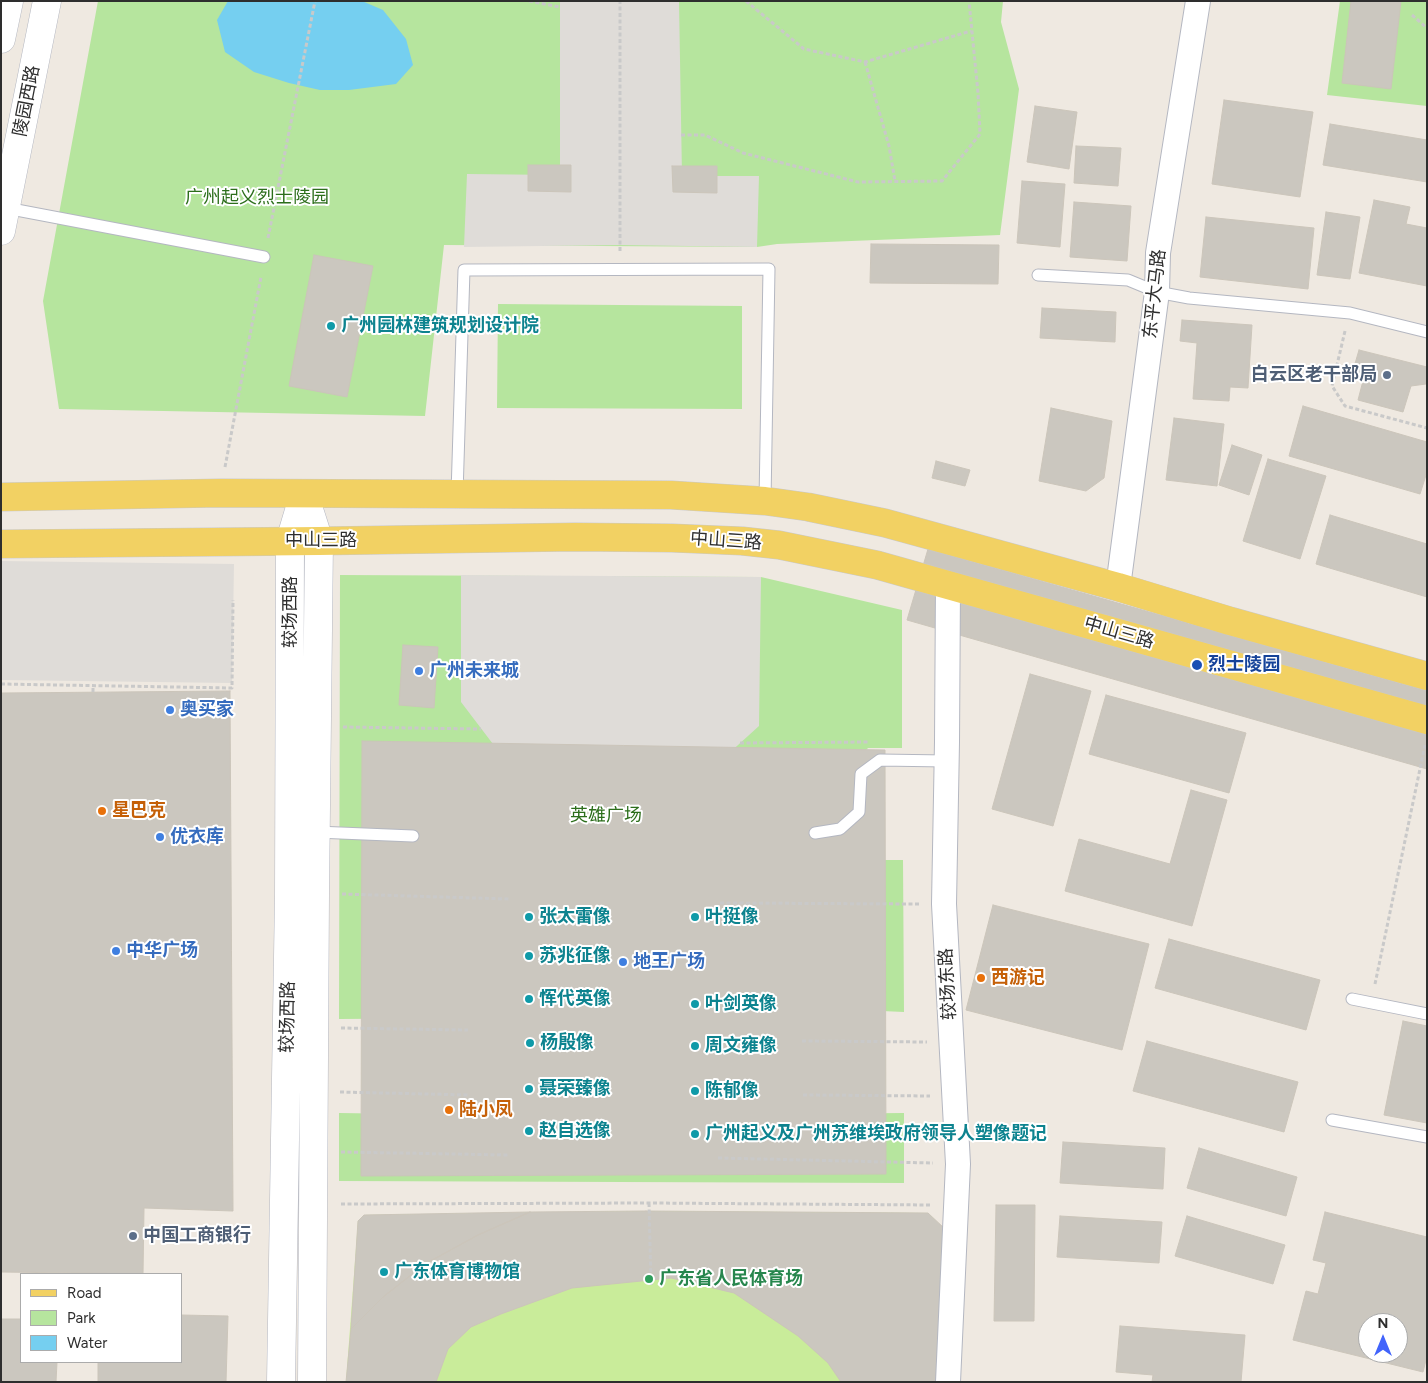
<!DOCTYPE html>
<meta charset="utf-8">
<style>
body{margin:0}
#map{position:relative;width:1428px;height:1383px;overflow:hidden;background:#efe9e1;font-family:Figtree,sans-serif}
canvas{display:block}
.frame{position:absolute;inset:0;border:2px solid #2e2e2e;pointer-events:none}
.legend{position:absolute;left:20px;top:1273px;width:162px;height:90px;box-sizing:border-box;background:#fff;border:1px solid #ababab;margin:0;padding:6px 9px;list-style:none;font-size:15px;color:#2e2e2e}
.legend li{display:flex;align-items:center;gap:10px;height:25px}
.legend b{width:25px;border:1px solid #ababab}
.north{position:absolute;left:1358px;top:1313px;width:50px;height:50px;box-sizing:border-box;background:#fff;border:1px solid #ababab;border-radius:50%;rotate:0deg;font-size:14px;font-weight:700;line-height:20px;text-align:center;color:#2e2e2e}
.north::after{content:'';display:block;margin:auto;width:18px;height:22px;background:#4264fb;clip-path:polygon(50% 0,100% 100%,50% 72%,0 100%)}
</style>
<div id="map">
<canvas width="1428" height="1383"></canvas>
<div class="frame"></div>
<ul class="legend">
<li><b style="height:6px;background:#f2d163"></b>Road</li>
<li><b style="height:14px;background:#b6e59e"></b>Park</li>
<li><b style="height:14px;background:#75cff0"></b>Water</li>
</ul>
<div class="north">N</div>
</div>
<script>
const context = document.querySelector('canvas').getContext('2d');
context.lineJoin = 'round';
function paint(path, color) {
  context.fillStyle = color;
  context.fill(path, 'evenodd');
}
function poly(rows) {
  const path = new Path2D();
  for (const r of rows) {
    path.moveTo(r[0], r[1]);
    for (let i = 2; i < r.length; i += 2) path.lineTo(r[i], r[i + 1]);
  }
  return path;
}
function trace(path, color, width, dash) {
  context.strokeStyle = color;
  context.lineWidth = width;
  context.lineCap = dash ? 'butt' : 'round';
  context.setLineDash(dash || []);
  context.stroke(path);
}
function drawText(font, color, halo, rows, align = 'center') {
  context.font = font + ' Figtree,"Noto Sans SC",sans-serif';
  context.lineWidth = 4;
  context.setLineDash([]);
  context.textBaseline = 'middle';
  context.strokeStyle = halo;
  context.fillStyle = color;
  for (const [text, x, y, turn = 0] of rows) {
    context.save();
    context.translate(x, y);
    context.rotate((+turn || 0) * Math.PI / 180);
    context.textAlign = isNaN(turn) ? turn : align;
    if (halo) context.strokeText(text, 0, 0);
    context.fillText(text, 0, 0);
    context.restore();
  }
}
const green = poly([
 [98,1,1003,1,1001,22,1019,89,1000,235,777,244,757,247,444,245,425,416,59,409,43,301],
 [1340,1,1427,1,1427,106,1327,95],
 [498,304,742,306,742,409,497,408],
 [340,575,761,577,902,610,902,748,868,748,847,771,848,860,903,860,904,1012,793,1007,794,1114,904,1113,904,1183,339,1181,339,1113,475,1115,476,1018,339,1019]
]);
const pitch = poly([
 [646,1211,928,1213,935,1220,940,1382,346,1382,358,1221,364,1215]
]);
const plaza = poly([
 [560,1,679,1,682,176,759,176,757,247,620,245,464,247,467,174,560,175],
 [1,561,234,564,232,683,1,680],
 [461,575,761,577,759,726,684,794,537,802,461,702]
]);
const water = poly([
 [228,1,362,1,383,10,406,39,413,65,396,84,349,90,320,90,289,83,254,72,225,52,217,20]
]);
const building = poly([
 [1351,1,1401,1,1391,89,1342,83,1351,1],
 [1224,100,1313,112,1300,197,1212,184,1224,100],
 [1035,106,1077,112,1069,169,1027,162,1035,106],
 [1330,124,1427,140,1427,182,1323,165,1330,124],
 [1076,146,1121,148,1118,186,1074,183,1076,146],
 [528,165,571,165,571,192,528,191,528,165],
 [672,166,717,166,717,193,673,192,672,166],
 [1022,181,1065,184,1060,247,1017,243,1022,181],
 [1374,200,1410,207,1406,224,1427,228,1427,286,1359,273,1374,200],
 [1074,202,1131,206,1127,261,1070,257,1074,202],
 [1326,212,1360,217,1350,279,1317,275,1326,212],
 [1206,217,1314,228,1308,289,1200,277,1206,217],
 [871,244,999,245,998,284,870,283,871,244],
 [314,255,373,266,347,397,289,386,314,255],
 [1042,308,1116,312,1115,342,1040,338,1042,308],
 [1182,320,1252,325,1248,388,1230,387,1229,401,1193,399,1197,343,1180,341,1182,320],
 [1359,350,1427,367,1426,384,1411,386,1403,412,1358,400,1364,377,1354,367,1359,350],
 [1303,406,1427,442,1427,472,1420,494,1289,456,1303,406],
 [1051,408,1112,421,1104,478,1086,491,1039,481,1051,408],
 [1174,418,1224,424,1217,486,1166,480,1174,418],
 [1232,445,1262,455,1249,495,1219,485,1232,445],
 [1268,459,1326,476,1300,559,1243,541,1268,459],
 [936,461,970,470,965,486,932,478,936,461],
 [1330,515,1427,544,1427,597,1316,564,1330,515],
 [928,549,1427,691,1427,769,907,620,928,549],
 [403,645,438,647,434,708,399,705,403,645],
 [1030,674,1091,691,1053,826,992,809,1030,674],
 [230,691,233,1211,144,1208,143,1274,1,1272,1,693,230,691],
 [1106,695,1246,733,1229,793,1089,754,1106,695],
 [362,741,885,750,886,1174,361,1176,362,741],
 [1191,790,1227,800,1192,926,1065,891,1079,839,1170,864,1191,790],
 [993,905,1149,944,1122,1050,966,1010,993,905],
 [1169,939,1320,980,1306,1030,1155,988,1169,939],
 [1403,1021,1427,1026,1427,1123,1384,1115,1403,1021],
 [1147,1041,1298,1082,1284,1132,1133,1091,1147,1041],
 [1063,1142,1165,1148,1163,1189,1060,1183,1063,1142],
 [1199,1148,1297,1177,1286,1216,1187,1188,1199,1148],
 [996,1205,1035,1205,1034,1321,994,1321,996,1205],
 [646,1211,928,1213,944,1228,940,1382,841,1382,828,1363,798,1336,734,1293,671,1278,572,1288,501,1314,471,1327,448,1349,436,1382,346,1382,351,1329,383,1297,425,1264,478,1235,530,1212,646,1211],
 [530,1212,478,1235,425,1264,383,1297,351,1329,358,1221,364,1215,530,1212],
 [1325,1212,1427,1237,1427,1356,1423,1372,1293,1340,1306,1291,1318,1294,1326,1263,1313,1260,1325,1212],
 [1368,1323,1398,1323,1398,1353,1368,1353,1368,1323],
 [1060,1216,1162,1222,1159,1263,1057,1257,1060,1216],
 [1187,1216,1285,1245,1273,1284,1175,1256,1187,1216],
 [181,1315,228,1316,226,1382,98,1382,98,1362,181,1362,181,1315],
 [1,1319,21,1319,21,1362,57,1362,56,1382,1,1382,1,1319],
 [1120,1326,1245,1335,1241,1382,1152,1382,1153,1375,1116,1372,1120,1326]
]);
const path = poly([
 [529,1,560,7],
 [746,1,804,49,865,62,971,31],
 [1412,15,1427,28],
 [865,62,889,146,895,181],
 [681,135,705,135,743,153,858,182,942,181,980,134,978,93,969,1],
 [268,238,315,1],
 [620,251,620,1],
 [1345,331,1332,386,1345,406,1427,428],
 [225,467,261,277],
 [1,684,232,688,233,600],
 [93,692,93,686],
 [343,727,481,729],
 [740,743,870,742],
 [342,894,509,899],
 [720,903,919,904],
 [1375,984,1425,745],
 [341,1028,468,1030],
 [802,1041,927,1042],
 [340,1092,469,1095],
 [803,1095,930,1096],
 [341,1152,508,1155],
 [718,1158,933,1163],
 [649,1203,651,1285],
 [341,1204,649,1203,932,1205]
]);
const service = poly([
 [6,208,264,257],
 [1038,275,1128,280,1157,292,1189,298,1350,313,1427,332],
 [457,494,464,270,769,269,765,501],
 [316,832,413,836],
 [815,833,840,829,859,812,861,774,880,760,946,761],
 [1352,999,1427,1014],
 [1332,1120,1427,1137]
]);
const minor = poly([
 [1118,587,1157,292,1158,253,1198,1],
 [948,1382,958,1164,944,904,947,742,948,585]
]);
const tertiary = poly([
 [1,39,9,1],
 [1,231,47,1],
 [304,494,319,541,315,894,312,1382],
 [281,1382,289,896,290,541,304,494]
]);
const primary = poly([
 [1,497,221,493,671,495,765,501,808,507,885,523,1118,587,1230,621,1427,676],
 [1,544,319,541,575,537,672,538,742,541,779,545,877,565,1427,720]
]);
const markers = [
 [331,326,5,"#0f9aa8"],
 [1387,375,5,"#5c6f8a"],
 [1197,665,6,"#1a4fb4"],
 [419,671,5,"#3f7fe0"],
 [170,710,5,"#3f7fe0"],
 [102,811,5,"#e8710a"],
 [160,837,5,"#3f7fe0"],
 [529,917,5,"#0f9aa8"],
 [695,917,5,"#0f9aa8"],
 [116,951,5,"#3f7fe0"],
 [529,956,5,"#0f9aa8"],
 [623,962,5,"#3f7fe0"],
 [981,978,5,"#e8710a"],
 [529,999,5,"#0f9aa8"],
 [695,1004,5,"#0f9aa8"],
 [530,1043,5,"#0f9aa8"],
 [695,1046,5,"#0f9aa8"],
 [529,1089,5,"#0f9aa8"],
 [695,1091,5,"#0f9aa8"],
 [449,1110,5,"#e8710a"],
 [529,1131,5,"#0f9aa8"],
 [695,1134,5,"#0f9aa8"],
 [133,1236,5,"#5c6f8a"],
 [384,1272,5,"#0f9aa8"],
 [649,1279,5,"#2e9e5b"]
];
const streetNames = [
 ["陵园西路",27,101,-79],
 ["东平大马路",1155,294,-84],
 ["中山三路",321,541],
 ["中山三路",726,541,4],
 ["较场西路",291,612,-90],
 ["中山三路",1119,633,16],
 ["较场东路",948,984,-93],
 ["较场西路",288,1017,-89]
];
const parkNames = [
 ["广州起义烈士陵园",257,198],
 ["英雄广场",606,816]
];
const cultureNames = [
 ["广州园林建筑规划设计院",341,326],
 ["张太雷像",539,917],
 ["叶挺像",705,917],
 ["苏兆征像",539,956],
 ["恽代英像",539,999],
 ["叶剑英像",705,1004],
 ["杨殷像",540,1043],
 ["周文雍像",705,1046],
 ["聂荣臻像",539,1089],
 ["陈郁像",705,1091],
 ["赵自选像",539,1131],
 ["广州起义及广州苏维埃政府领导人塑像题记",705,1134],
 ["广东体育博物馆",394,1272]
];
const serviceNames = [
 ["白云区老干部局",1377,375],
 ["中国工商银行",143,1236,"left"]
];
const transitNames = [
 ["烈士陵园",1208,665]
];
const shopNames = [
 ["广州未来城",429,671],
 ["奥买家",180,710],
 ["优衣库",170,837],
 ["中华广场",126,951],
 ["地王广场",633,962]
];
const foodNames = [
 ["星巴克",112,811],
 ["西游记",991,978],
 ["陆小凤",459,1110]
];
const leisureNames = [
 ["广东省人民体育场",659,1279]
];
paint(green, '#b6e59e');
paint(pitch, '#c9ec9a');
paint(plaza, '#dfdcd8');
paint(water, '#75cff0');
paint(building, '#cbc7bf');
trace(building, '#cbc5ba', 1);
trace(service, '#b4b7c1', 13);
trace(minor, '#b4b7c1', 26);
trace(tertiary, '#b4b7c1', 29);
trace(primary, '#c9c9c9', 29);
trace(path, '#c9c9c9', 3, [4, 2.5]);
trace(service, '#fff', 11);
trace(minor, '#fff', 24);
trace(tertiary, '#fff', 28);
trace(primary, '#f2d163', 28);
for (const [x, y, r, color] of markers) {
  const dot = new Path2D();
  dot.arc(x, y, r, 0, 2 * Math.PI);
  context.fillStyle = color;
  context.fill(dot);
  trace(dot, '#fff', 2);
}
drawText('18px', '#2e2e2e', '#fff', streetNames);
drawText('18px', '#2c6e1b', '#fff', parkNames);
drawText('bold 18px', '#0d838f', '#fff', cultureNames, 'left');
drawText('bold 18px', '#4e5e75', '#fff', serviceNames, 'right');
drawText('bold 18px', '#164399', '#fff', transitNames, 'left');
drawText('bold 18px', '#366cbe', '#fff', shopNames, 'left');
drawText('bold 18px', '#c56008', '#fff', foodNames, 'left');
drawText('bold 18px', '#27864d', '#fff', leisureNames, 'left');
</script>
